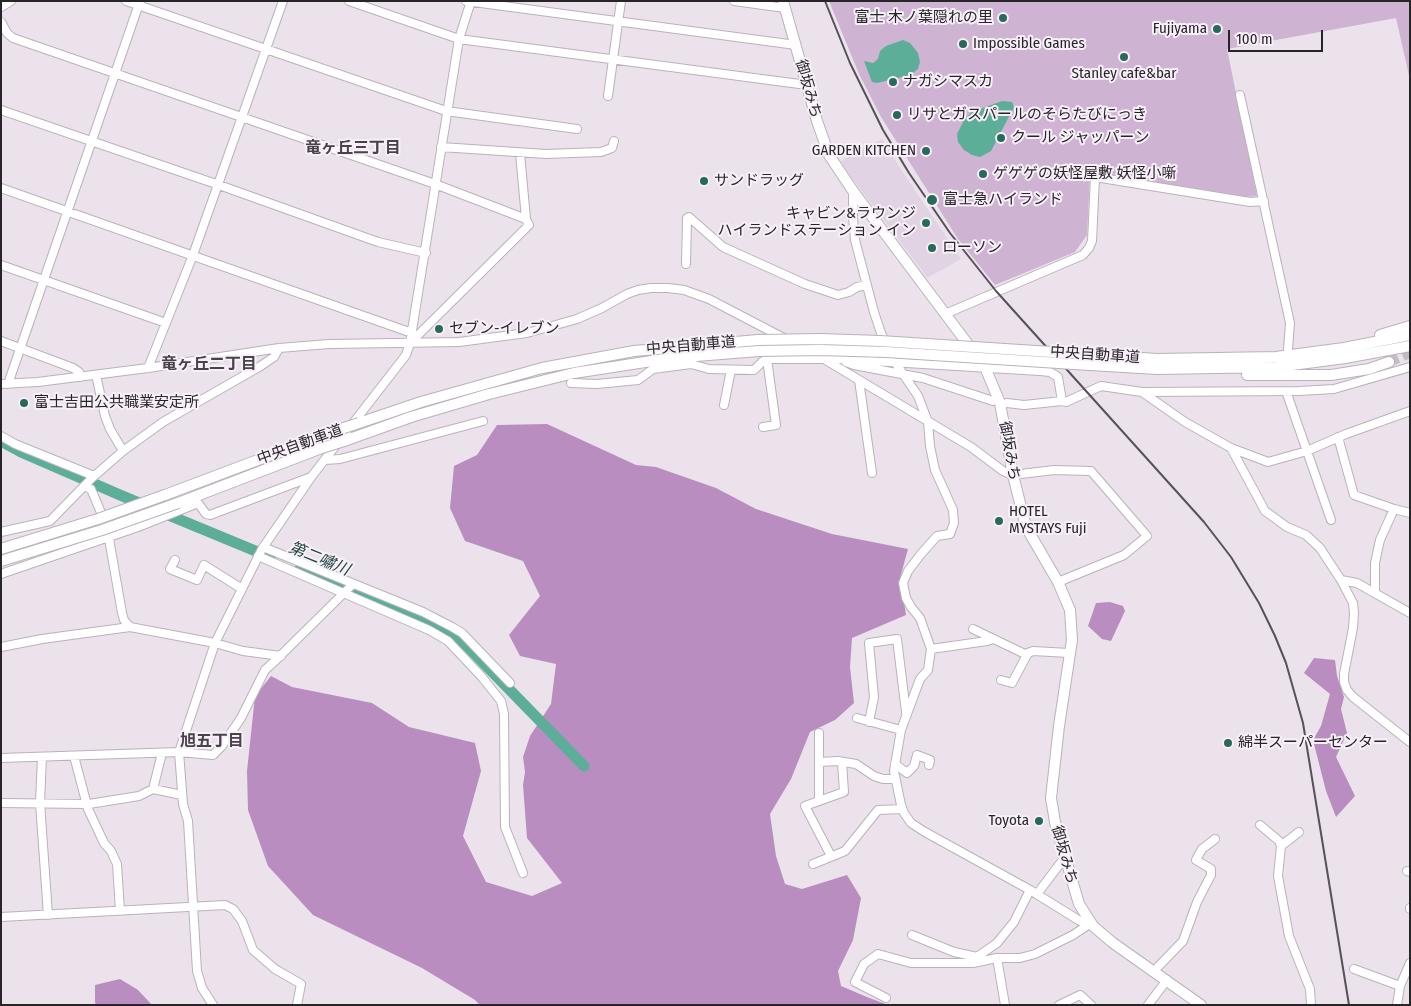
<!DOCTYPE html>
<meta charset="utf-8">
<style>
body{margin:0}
#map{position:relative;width:1411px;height:1006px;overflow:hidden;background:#ebe2ec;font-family:"Fira Sans Condensed",sans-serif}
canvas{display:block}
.frame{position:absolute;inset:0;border:2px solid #282529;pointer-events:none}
.scale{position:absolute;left:1228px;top:30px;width:95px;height:22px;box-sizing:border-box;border:2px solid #282529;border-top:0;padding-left:6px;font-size:15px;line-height:18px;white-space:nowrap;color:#282529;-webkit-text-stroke:4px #f8f0f9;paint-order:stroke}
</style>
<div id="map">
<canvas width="1411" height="1006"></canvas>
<div class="frame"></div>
<div class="scale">100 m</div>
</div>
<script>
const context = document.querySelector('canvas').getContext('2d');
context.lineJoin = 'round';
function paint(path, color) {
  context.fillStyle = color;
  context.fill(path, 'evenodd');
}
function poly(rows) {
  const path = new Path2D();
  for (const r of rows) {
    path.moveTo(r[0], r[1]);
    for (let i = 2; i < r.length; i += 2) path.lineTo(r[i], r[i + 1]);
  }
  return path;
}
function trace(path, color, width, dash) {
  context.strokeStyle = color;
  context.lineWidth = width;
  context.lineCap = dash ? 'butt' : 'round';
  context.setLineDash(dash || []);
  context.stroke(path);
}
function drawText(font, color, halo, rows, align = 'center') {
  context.font = font + ' "Fira Sans Condensed","Noto Sans JP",sans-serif';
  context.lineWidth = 4;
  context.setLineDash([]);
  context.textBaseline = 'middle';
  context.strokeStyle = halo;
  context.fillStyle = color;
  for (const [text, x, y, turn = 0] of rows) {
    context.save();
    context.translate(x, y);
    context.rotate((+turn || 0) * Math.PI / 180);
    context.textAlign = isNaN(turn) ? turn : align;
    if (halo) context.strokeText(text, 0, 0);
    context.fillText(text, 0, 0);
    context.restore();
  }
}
const built = poly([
 [882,139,898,165,961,259,929,277,927,277,849,174,841,161]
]);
const green = poly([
 [829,1,1410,1,1410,80,1396,18,1227,49,1257,196,1245,197,1090,172,1087,235,1075,252,995,285,958,239,881,117,859,74]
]);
const forest = poly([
 [547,424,636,465,656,467,716,488,756,509,832,534,908,549,900,578,906,615,852,638,850,667,854,703,835,720,810,732,791,779,770,814,776,856,785,884,802,889,847,875,861,898,853,940,838,971,841,986,867,997,888,1005,480,1005,475,1000,422,968,313,915,268,866,248,810,247,771,255,696,271,676,292,687,372,703,409,727,475,743,481,771,463,836,486,882,532,896,562,883,527,838,523,785,525,772,523,757,530,736,551,704,556,664,520,656,509,635,540,596,523,561,465,541,450,508,454,466,477,455,497,425],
 [1110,602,1123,606,1125,611,1111,641,1102,639,1088,626,1096,603],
 [1314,658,1335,660,1337,676,1344,697,1341,709,1347,733,1336,757,1355,796,1336,817,1326,791,1313,740,1321,726,1330,694,1304,673],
 [120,979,138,990,152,1005,96,1005,95,1002,95,985]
]);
const water = poly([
 [903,40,910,43,918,53,920,62,918,69,910,75,877,83,872,82,864,61,873,63,878,59,880,51,886,46],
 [1002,101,1012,102,1014,107,991,151,980,157,972,155,964,150,958,142,957,134,964,120,972,112]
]);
const river = poly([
 [1,441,21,452,120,495,270,557],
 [299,570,323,580,348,587,390,604,441,627,453,635,465,644,584,766]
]);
const highwayTunnel = poly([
 [1389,362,1410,353]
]);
const minor = poly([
 [126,1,446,111,577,129],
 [349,1,459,39,807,85],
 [466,1,796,45],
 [734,1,785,8],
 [1,7,11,1],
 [1,22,7,33,13,38,435,184,526,219,529,225,410,343],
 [1240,95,1290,323,1288,349],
 [608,96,621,1],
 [1,110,219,185,378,242,426,253],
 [441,147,546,154,601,152,612,148,614,141],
 [520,153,526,219],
 [1,188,412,333],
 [853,191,853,218,855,240,874,312,881,333,895,362,918,396,928,422,930,446,935,470,953,510,954,523,950,534,937,536,921,554,908,571,903,583,906,598,911,607,920,618,931,649,928,670,920,679,901,730,894,771,901,805,904,813,911,823,925,832,1030,890,1080,921,1091,923,1073,935,1035,954,1020,958,997,958,973,963,911,963,878,954,864,964,855,982,886,998],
 [686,264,687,218,689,217,723,247,805,284,838,295,849,292,857,287,867,285],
 [1,265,166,323],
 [945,314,1083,255,1089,248,1092,241,1095,177,1250,202,1264,201],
 [1,341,73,368,79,372,80,377],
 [846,362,854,365,923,378,993,401],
 [148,368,193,255,283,1],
 [96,375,105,416,110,429,123,451],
 [859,380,872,473],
 [571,383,597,384,638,380,653,369,691,364,709,369,754,370,762,362,767,359,839,359,1040,371,1050,372,1058,377,1062,401,1066,402,1101,386,1142,392,1185,422,1231,448,1268,462,1307,451,1346,434,1410,411],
 [1,384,38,382,148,368,279,348,329,344,459,342,527,333,577,319,602,308,627,294,638,290,651,288,668,288,684,290,709,299,824,359,971,447,1003,471,1013,475,1054,470,1091,471,1147,536,1124,555,1058,582],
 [8,384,140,1],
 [1286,391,1331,520],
 [1143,392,1299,391,1334,389,1410,367],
 [1007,403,1024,405,1062,401],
 [724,405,731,370],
 [763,427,776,425,767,359],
 [1,436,15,444,94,476],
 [1338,437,1354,495,1394,509,1380,540,1375,563,1375,593],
 [1231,448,1265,511,1287,527,1306,535,1320,548,1341,580,1357,583,1410,613],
 [325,460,340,459,483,421],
 [84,486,91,489,105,522],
 [1394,509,1410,513],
 [1,532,50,521,92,478,123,451,163,422,259,367,274,357,279,348],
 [108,533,122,613,124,620,130,627],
 [263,547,423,612,452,627,462,633,510,683],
 [258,556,429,630,448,641,481,676,501,701,504,714,505,827,523,873],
 [175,560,170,569,197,580,204,565,242,589],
 [1,574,138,527,198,503,206,514,210,515,311,477],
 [1341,580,1353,603,1354,613,1353,628,1344,674,1344,682,1347,690,1353,697,1410,742],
 [973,629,1027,655],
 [1,647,42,639,130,627,215,643,243,651,281,656],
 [931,649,987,641,993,639],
 [1001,680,1012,683,1028,653,1033,651,1069,653],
 [857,718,901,730],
 [869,722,874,697,869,643,897,639,906,712],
 [819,733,819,800],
 [74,756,88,809,104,843,111,851,117,864,120,911],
 [42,757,40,803,48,915],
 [1,758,179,752,213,755,222,746,241,718,265,670,276,660,353,584],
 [819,762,838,761,856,764,874,776,883,779,895,779],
 [895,764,907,773,914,766,917,755,930,760,929,765],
 [153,789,162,753],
 [1,803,89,804,139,796,153,789,182,795],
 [1260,825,1279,841,1281,846],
 [1299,832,1281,846,1278,876,1289,936,1310,989,1311,1005],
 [831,856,805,806,844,792,842,762],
 [813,864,845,851,878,810,902,809],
 [1407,871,1410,872],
 [1037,894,1065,857],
 [1410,908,1410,909],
 [1,917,225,905,233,909,242,921,253,950,275,969,301,984,297,1005],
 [912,935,954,952,977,957,997,943,1014,922,1030,890],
 [997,958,1005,1005],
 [1354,969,1400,986],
 [1153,972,1183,941,1197,902,1211,875,1211,869,1196,860,1202,849,1215,839],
 [213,1005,202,988,197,971,188,821,183,804,179,752,215,643,262,549,312,476,406,355,410,343,459,39,471,1],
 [1059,1005,1080,995,1091,1005],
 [1148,1005,1167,980],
 [1397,1005,1400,986,1410,963]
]);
const highway = poly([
 [783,1,817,121,829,155,853,191,985,367,1000,403,1013,475,1026,527,1058,582,1070,610,1072,640,1059,726,1051,798,1055,822,1079,904,1093,926,1113,943,1201,1005],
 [1380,335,1410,326],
 [1067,353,1157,359,1276,357,1344,348,1410,335],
 [1074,364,1157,369,1277,367,1345,358,1410,346],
 [1247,375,1331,375,1369,369,1389,362],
 [359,423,421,402,542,368,634,351,758,340],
 [344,441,411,417,489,394,574,373,671,358,759,351],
 [165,495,332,432],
 [178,503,319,449]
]);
const rail = poly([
 [825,1,850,63,883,130,909,173,950,233,996,291,1204,522,1231,557,1259,603,1275,636,1286,663,1303,723,1349,1005]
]);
const highwayBridge = poly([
 [758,340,820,339,880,341,1067,353],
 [759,351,820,350,886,352,1074,364],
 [332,432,359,423],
 [319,449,344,441],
 [1,549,98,519,165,495],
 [1,561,102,530,178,503]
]);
const markers = [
 [1003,18,5,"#286a59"],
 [1217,29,5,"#286a59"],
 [963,44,5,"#286a59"],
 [1124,57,5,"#286a59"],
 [893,82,5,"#286a59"],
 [897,115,5,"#286a59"],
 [1001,138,5,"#286a59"],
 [926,151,5,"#286a59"],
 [983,174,5,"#286a59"],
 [704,181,5,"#286a59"],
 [932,200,6,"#286a59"],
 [926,223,5,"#286a59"],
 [932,248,5,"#286a59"],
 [439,329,5,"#286a59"],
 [24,403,5,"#286a59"],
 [999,521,5,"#286a59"],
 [1228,743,5,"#286a59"],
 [1039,821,5,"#286a59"]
];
const poiNames = [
 ["富士 木ノ葉隠れの里",993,18,"right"],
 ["Fujiyama",1207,29,"right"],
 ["Impossible Games",973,44],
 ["Stanley cafe&bar",1124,74,"center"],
 ["ナガシマスカ",903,82],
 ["リサとガスパールのそらたびにっき",907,115],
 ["クール ジャッパーン",1011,138],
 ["GARDEN KITCHEN",916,151,"right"],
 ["ゲゲゲの妖怪屋敷 妖怪小噺",993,174],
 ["サンドラッグ",714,181],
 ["富士急ハイランド",943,200],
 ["キャビン&ラウンジ",916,214,"right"],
 ["ハイランドステーション イン",916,231,"right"],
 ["ローソン",942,248],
 ["セブン-イレブン",449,329],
 ["富士吉田公共職業安定所",34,403],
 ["HOTEL",1009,512],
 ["MYSTAYS Fuji",1009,529],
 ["綿半スーパーセンター",1238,743],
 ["Toyota",1029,821,"right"]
];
const streetNames = [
 ["御坂みち",808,89,74],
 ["中央自動車道",691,346,-5],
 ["中央自動車道",1095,355,4],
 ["中央自動車道",300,445,-20],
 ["御坂みち",1009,451,80],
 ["御坂みち",1064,855,74]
];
const neighbourhoodNames = [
 ["竜ヶ丘三丁目",353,149],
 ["竜ヶ丘二丁目",209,365],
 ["旭五丁目",212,742]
];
const waterNames = [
 ["第二嘯川",319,559,22]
];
paint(built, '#e1d3e3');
paint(green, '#cfb3d3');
paint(forest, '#ba8dc0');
paint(water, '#5cae98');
trace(river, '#5cae98', 11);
trace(highwayTunnel, '#c4bcc5', 10, [10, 5]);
trace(minor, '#bab2bb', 10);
trace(highway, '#bab2bb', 12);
trace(minor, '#fff', 8);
trace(highway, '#fff', 10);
trace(rail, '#565257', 2);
trace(highwayBridge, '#bab2bb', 12, []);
trace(highwayBridge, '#fff', 10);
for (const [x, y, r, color] of markers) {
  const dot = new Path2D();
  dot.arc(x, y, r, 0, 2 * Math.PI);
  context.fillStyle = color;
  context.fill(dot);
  trace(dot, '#f8f0f9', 2);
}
drawText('15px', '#282529', '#f8f0f9', poiNames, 'left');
drawText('15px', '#282529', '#f8f0f9', streetNames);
drawText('bold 16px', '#49424a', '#f8f0f9', neighbourhoodNames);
drawText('italic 16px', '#1f453b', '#f8f0f9', waterNames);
</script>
